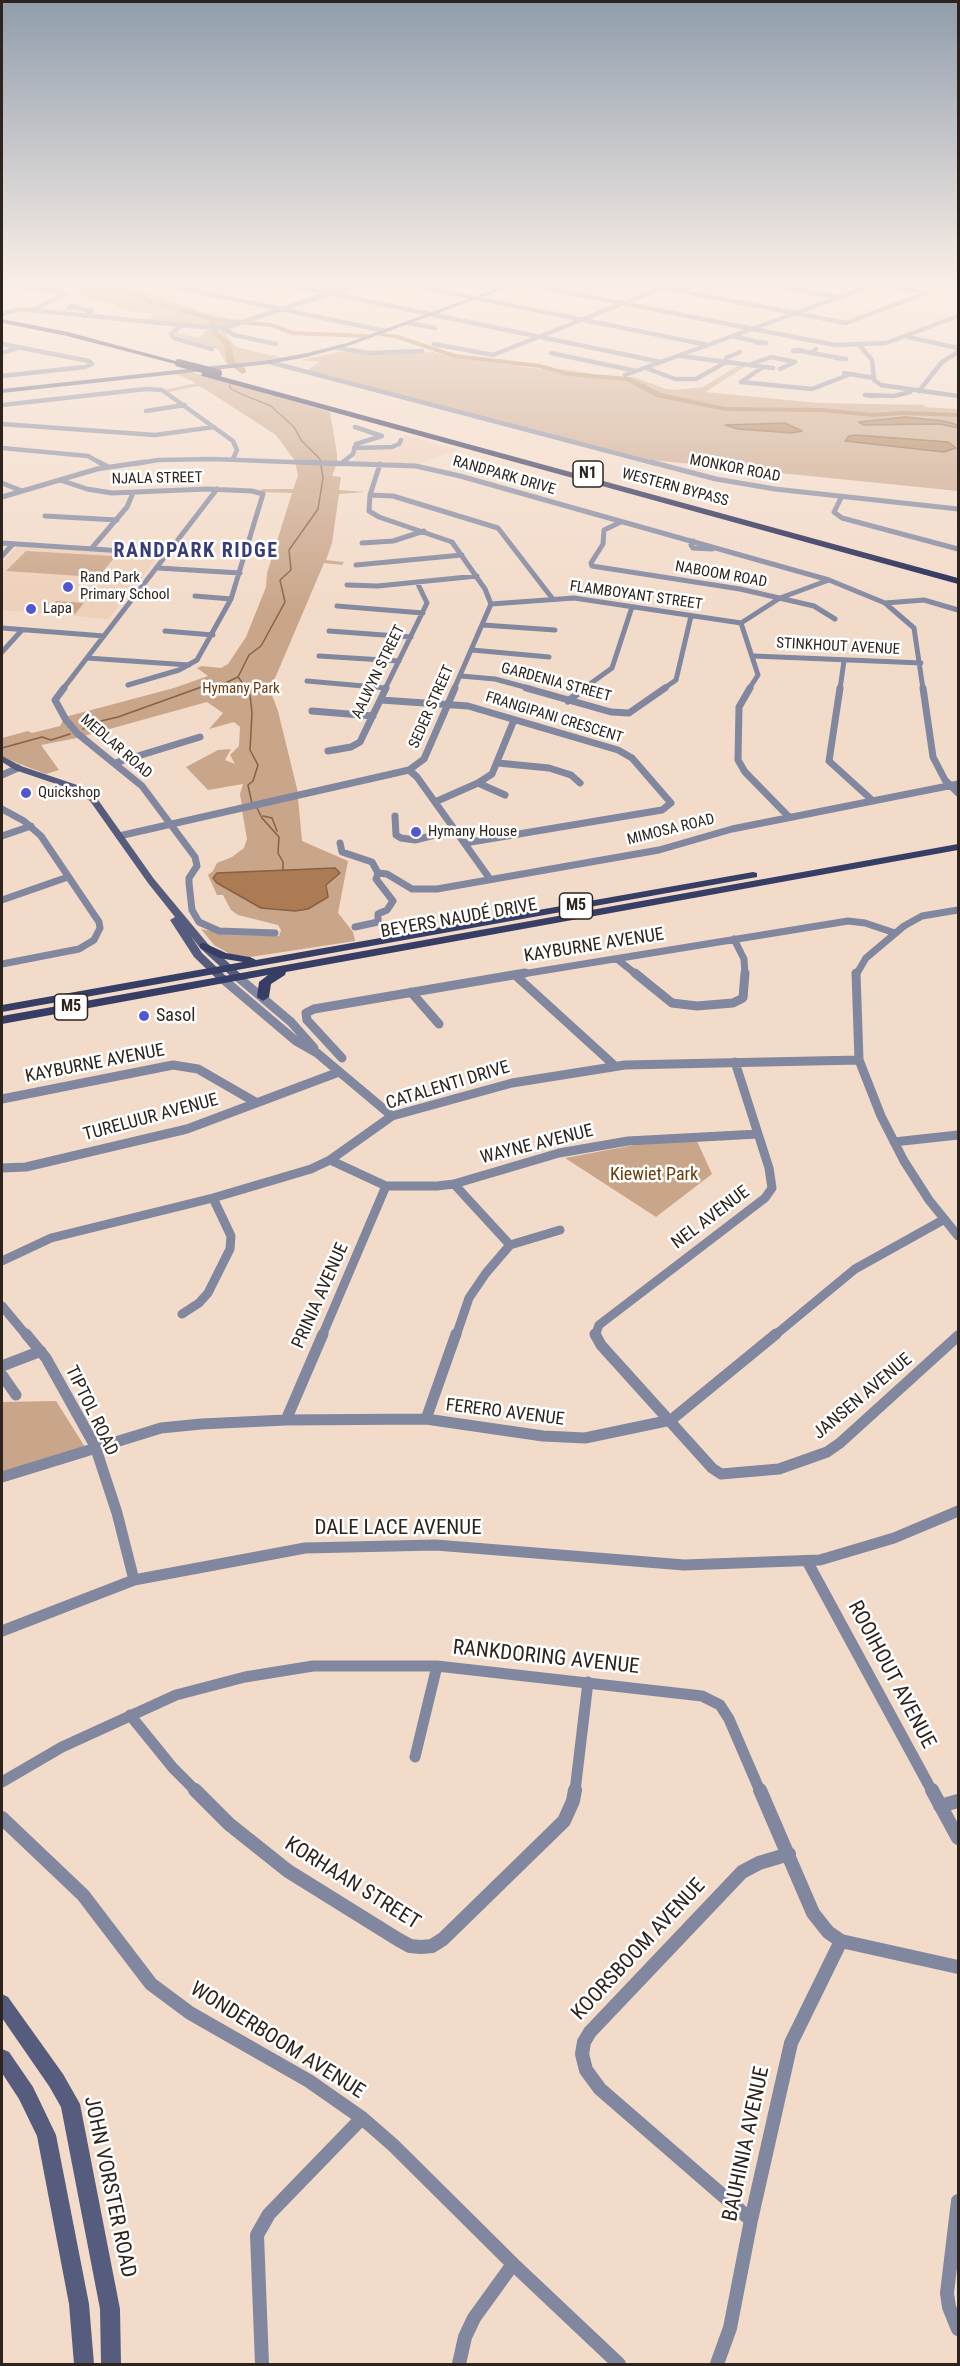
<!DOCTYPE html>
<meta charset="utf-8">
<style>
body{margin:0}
#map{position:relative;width:960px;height:2366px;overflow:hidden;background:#f3dbc9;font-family:"Roboto Condensed",sans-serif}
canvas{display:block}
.frame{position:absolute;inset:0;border:3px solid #2c241d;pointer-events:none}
</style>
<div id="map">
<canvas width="960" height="2366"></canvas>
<div class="frame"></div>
</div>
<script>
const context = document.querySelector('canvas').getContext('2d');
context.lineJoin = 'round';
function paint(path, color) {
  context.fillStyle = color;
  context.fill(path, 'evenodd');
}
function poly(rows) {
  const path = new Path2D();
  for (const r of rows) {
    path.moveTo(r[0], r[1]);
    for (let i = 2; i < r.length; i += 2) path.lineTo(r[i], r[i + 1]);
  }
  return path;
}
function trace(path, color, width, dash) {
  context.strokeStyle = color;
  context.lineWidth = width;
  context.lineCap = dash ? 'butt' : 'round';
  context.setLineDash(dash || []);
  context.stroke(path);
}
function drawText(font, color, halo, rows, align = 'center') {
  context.font = font + ' "Roboto Condensed",sans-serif';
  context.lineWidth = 5;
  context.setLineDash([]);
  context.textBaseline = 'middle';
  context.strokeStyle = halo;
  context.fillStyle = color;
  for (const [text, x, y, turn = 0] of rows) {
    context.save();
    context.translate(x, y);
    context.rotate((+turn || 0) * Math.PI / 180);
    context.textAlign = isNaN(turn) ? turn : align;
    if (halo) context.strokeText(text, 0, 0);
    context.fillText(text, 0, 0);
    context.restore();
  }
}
const built = poly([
 [405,435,458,450,419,464,353,462,358,448,398,449],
 [17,546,159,556,108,619,2,610,2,563]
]);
const green = poly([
 [69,284,126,284,201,312,242,322,224,326,202,326,146,321,154,314,123,310,110,303,88,300,92,297,82,296,85,294,78,293,87,286],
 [221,328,228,334,226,335,236,347,283,358,227,365,218,349,175,335,176,333,200,338,206,329],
 [339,352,397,354,433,352,451,357,541,369,563,369,611,377,634,377,666,389,676,390,703,387,739,365,746,366,705,392,819,403,926,405,923,407,958,409,958,491,651,460,306,371,320,362,301,360],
 [187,371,330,412,337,454,337,463,332,476,341,477,339,490,365,492,339,494,332,543,326,560,344,562,342,565,324,563,270,690,278,711,298,793,242,806,240,794,243,784,208,790,186,767,218,750,231,749,225,760,235,764,230,755,239,746,240,727,234,722,209,729,223,713,207,702,77,738,41,745,59,770,46,774,2,757,2,738,28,731,32,733,60,726,65,717,174,688,208,676,197,668,202,666,221,668,228,664,246,637,266,587,267,573,292,493,261,492,262,489,293,489,298,476,295,461,276,435,203,388,198,386,169,392,164,390,196,383,179,375,171,373],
 [26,551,113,556,115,557,99,576,95,577,6,571],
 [56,601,84,603,75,614,47,612],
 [298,798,302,841,348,861,338,913,353,932,355,941,250,957,230,954,214,945,201,929,231,935,279,936,281,930,278,925,238,915,231,910,223,895,217,895,208,875,213,871,217,863,232,857,244,848,247,839,242,810],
 [696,1139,712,1174,656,1217,565,1158,645,1143],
 [56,1401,85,1447,2,1475,2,1402]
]);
const water = poly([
 [905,417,944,421,958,425,958,428,940,424,864,425,859,422,905,417],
 [785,423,802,431,792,433,738,429,725,425,785,423],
 [856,435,948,442,956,448,944,452,845,441,849,436,856,435],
 [335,868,340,873,326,885,328,897,308,909,295,911,261,908,217,883,213,878,217,873,335,868]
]);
const stream = poly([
 [230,385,230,388,239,393,271,406,294,427,301,440,319,458],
 [83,729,92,723,118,717,207,685,221,685,238,677],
 [2,748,42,737,51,740,70,734],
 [252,804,248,785,253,781,258,765,250,750,252,713,250,695,246,694,247,689,238,677,249,655,261,646,285,602,280,580,291,570,289,550,318,509,323,478,320,459],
 [257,808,262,818,279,837,278,853,283,862,283,870],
 [263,816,272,818,277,831]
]);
const river = poly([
 [101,284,122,286,154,301,217,318,272,323,293,331,366,334,369,336,366,338,292,335,271,327,216,322,218,333,231,343,234,361,245,368,246,372,242,374,227,362,224,344,212,334,209,320,150,303,118,289,101,284],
 [381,333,398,335,455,354,540,364,568,372,629,377,661,393,725,407,821,408,873,413,903,411,958,413,958,417,903,415,873,417,821,412,725,411,656,397,627,381,568,376,539,368,454,358,395,338,379,336,381,333]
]);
const streetFar5 = poly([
 [3,284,66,293],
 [162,284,385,331],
 [285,284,661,362],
 [405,284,708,345],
 [525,284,835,345,886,343,958,316],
 [645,284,846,323,926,293,882,284],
 [764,284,837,297],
 [682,291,699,284],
 [74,306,78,307,69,308,70,307,74,306],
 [77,308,92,311,85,316],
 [33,310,66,293],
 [2,314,20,309,201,327,227,327,359,284],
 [408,323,435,328],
 [180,326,171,334,174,338,212,349],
 [223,328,234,335,276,344],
 [733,336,758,342],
 [908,337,958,348],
 [758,342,762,342,766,343,757,343,758,342],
 [2,344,89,361,92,364,85,367,2,376],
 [434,344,493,355,664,287],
 [860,346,872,360,874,380,881,385,958,396],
 [337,348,369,353,422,351],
 [797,350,801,350,802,351,793,351,797,350],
 [802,351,811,353,816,349],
 [2,353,17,348],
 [551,353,636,371],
 [811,353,846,359,836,358],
 [680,356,773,368],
 [269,362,657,464],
 [751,364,771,357,795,362,780,369],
 [763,367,741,382,812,389,848,375],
 [646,368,675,379,696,379,726,362,726,358,740,352],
 [844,373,874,378],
 [625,375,876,284],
 [919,391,942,362,958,352],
 [875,396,865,395,894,396,910,392],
 [2,405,146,389,162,390,233,441,237,450,233,459],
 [146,411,185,405],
 [2,424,155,435,214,427],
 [2,448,88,456,102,464],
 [354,448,392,447,399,444,401,440],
 [343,462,353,454,356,444,382,436,355,427],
 [134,464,158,460,212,459,343,464]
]);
const streetFar4 = poly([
 [99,462,108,467],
 [300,462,416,466,460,476,829,580,885,603,914,628,923,689],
 [651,462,716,479,775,489,958,509],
 [380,464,370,495,369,511,379,517,452,542,485,589,491,604,454,689],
 [60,480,87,489,112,493,207,489,252,491,263,494,231,599,197,660,179,670,128,685],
 [2,483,22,491],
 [370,495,393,496,498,528,552,598],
 [842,496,834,512,842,518,958,549],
 [2,497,97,469,144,462],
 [45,516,117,520],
 [621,522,604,530,603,544,591,563,592,566,740,589,814,606,835,619],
 [693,541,691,545,693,548,712,549],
 [2,543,169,554],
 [362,543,393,541,424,531],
 [91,549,127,507,133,493],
 [230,550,247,550],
 [2,556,13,544],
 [356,565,462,555],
 [158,568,240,573],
 [347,585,378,586,477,576],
 [195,596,231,599],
 [885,603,924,600,958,610],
 [491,604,574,598,741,623],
 [337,606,423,613],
 [741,623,758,675,749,689],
 [741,623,780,598,829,580],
 [483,625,555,630],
 [2,628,104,636],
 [165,631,213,635],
 [329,631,411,637],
 [472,650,549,657],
 [2,652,22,630],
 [319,656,399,661],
 [754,656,921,663],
 [87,658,189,665],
 [461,676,495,679,532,689],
 [307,681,386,688],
 [63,689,217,489],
 [385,689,427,603,417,582],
 [583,689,612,668,632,607],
 [663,689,676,680,691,616],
 [840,689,844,661]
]);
const streetFar3 = poly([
 [64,688,55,700,66,720,78,734,142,786,195,857,197,866,189,878,189,883,192,910,199,922,219,931,275,933],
 [526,688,611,712,629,713,665,688],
 [750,688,739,707,738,760,745,772,789,817],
 [840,688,829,761,873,801],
 [923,688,933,757,945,780,958,793],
 [381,700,468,706,618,750,632,758,671,803,662,810,465,843],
 [568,701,585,688],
 [312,711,373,716],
 [328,751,351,747,360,742,386,688],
 [115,763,200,737],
 [498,763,549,768,571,775,580,783],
 [409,770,417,777,490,879],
 [2,775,18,768],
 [478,783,505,795],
 [435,802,478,783,492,774,514,720],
 [2,809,24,821,41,836,99,922,100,928,94,940,79,949,2,964],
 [395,816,396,835,401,838,415,840,455,830],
 [2,836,31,826],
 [119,836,409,770,424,759,455,688],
 [340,843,342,852,372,862,378,873],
 [2,900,68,877],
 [355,927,378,922,378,914,387,910,393,901,376,879,378,873,387,874,412,889,437,889,659,850,732,829,958,784],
 [734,939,744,959,745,975],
 [617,959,637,975],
 [516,975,848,921,865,923,895,933],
 [856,975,866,958,904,926,922,916,958,910]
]);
const streetFar2 = poly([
 [635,973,672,1003,697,1006,733,1003,743,998,745,973],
 [856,973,859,1060,881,1116,904,1161,929,1200,958,1236],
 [515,975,615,1066],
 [239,978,291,1022,314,1048],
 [224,980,296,1041,317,1053,392,1116],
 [411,992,439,1024],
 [342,1058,307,1020,306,1013,314,1009,525,973],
 [2,1099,173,1065,198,1069,257,1103],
 [894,1142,958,1135],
 [330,1160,386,1186,437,1186,454,1184,559,1153,628,1141,758,1134],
 [2,1168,26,1167,187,1129,339,1072],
 [454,1184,510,1245],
 [510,1245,560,1230],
 [2,1261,51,1238,213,1198,311,1169,330,1160,392,1116,512,1083,625,1065,859,1060],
 [2,1306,27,1336],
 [182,1314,199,1303,208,1293,230,1249,231,1236,213,1198],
 [322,1336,386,1186],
 [456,1336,469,1298,486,1273,510,1245],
 [595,1336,599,1325,765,1198,772,1188,769,1168,735,1062],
 [774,1336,855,1269,943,1220]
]);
const streetFar1 = poly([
 [26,1334,46,1358,95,1446,117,1513,134,1580],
 [595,1334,601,1345,712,1468,721,1474,779,1469,827,1452,840,1443,958,1336],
 [2,1366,41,1351],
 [2,1375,16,1395],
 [426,1419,456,1334],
 [286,1420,323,1334],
 [2,1477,161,1428,201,1424,286,1420,426,1419,543,1436,585,1438,671,1420,776,1334],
 [807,1561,932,1791],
 [2,1631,134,1580,305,1548,436,1545,684,1565,820,1560,894,1538,958,1511],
 [130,1715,173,1768,196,1791],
 [415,1757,437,1666],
 [2,1782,62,1747,176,1695,245,1677,313,1666,437,1666,702,1696,720,1705,729,1719,760,1791],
 [575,1791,588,1682]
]);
const street = poly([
 [195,1790,229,1824,288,1871,399,1940,410,1946,421,1947,432,1946,443,1939,564,1821,573,1801,575,1790],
 [760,1790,813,1913,828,1932,841,1941,958,1967],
 [932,1790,958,1838],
 [940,1806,958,1801],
 [2,1818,83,1895,151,1984,190,2013,309,2081,362,2118,393,2145,513,2264,619,2364],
 [958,2201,947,2293,949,2307,958,2329],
 [751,2220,600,2089,586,2070,582,2054,584,2042,590,2032,742,1872,759,1863,789,1854],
 [262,2364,257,2235,269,2214,362,2118],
 [459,2364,465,2337,474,2318,513,2264],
 [717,2364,730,2328,751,2220,791,2043,841,1941]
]);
const secondary = poly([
 [509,284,517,284,351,345,307,357,269,364,2,393,2,389,269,360,307,353,347,343,509,284],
 [2,756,21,766,80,786,96,797,154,879,208,944,243,976,244,978,243,980,235,980,200,948,191,936,202,953,228,978,229,980,228,982,220,982,194,957,170,920,175,917,148,883,90,801,74,790,15,770,2,762,2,756],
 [2,1994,8,1997,63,2074,80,2104,120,2309,121,2364,101,2364,100,2309,61,2107,49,2086,2,2018,2,1994],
 [2,2049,9,2052,33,2087,56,2135,89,2304,94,2364,74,2364,69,2304,37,2136,19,2099,2,2073,2,2049]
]);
const primary = poly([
 [958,844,958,850,286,972,285,975,271,984,269,997,263,1001,257,997,259,982,268,975,2,1024,2,1016,958,844],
 [753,872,757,873,757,877,2,1012,2,1005,243,962,219,958,200,948,200,944,204,943,226,953,250,957,256,960,753,872]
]);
const highway = poly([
 [2,319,68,332,183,363,179,365,67,336,2,323,2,319],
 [205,372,958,578,958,584,202,376,201,374,205,372]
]);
const highwayBridge = poly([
 [179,363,218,373]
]);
const markers = [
 [68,587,6,"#5158ce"],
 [31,609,6,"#5158ce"],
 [26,793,6,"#5158ce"],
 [416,832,6,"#5158ce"],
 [144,1016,6,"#5158ce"]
];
const farStreetnames = [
 ["MONKOR ROAD",735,469,11],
 ["RANDPARK DRIVE",504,476,16],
 ["NJALA STREET",157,479,-1],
 ["WESTERN BYPASS",675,488,15],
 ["NABOOM ROAD",721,575,10],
 ["FLAMBOYANT STREET",636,596,8],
 ["STINKHOUT AVENUE",838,647,3],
 ["AALWYN STREET",379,672,-64],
 ["GARDENIA STREET",556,683,15],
 ["SEDER STREET",432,707,-66],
 ["FRANGIPANI CRESCENT",554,718,17],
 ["MEDLAR ROAD",116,747,41],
 ["MIMOSA ROAD",671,830,-14]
];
const farPoinames = [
 ["Rand Park",80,578],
 ["Primary School",80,595],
 ["Lapa",43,609],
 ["Quickshop",38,793],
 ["Hymany House",428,832]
];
const farParknames = [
 ["Hymany Park",241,689]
];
const shields = [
 [588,474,30],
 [576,906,33],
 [71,1007,33]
];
const shieldNames = [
 ["N1",588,474],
 ["M5",576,906],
 ["M5",71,1007]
];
const streetNames = [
 ["BEYERS NAUDÉ DRIVE",459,919,-10],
 ["KAYBURNE AVENUE",594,946,-9],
 ["KAYBURNE AVENUE",95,1064,-11],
 ["CATALENTI DRIVE",448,1086,-17],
 ["TURELUUR AVENUE",151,1118,-15],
 ["WAYNE AVENUE",537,1145,-14],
 ["NEL AVENUE",711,1218,-37],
 ["PRINIA AVENUE",321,1296,-66],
 ["JANSEN AVENUE",863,1397,-40],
 ["TIPTOL ROAD",91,1411,64],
 ["FERERO AVENUE",505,1413,7]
];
const poiNames = [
 ["Sasol",156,1016]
];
const parkNames = [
 ["Kiewiet Park",654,1175]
];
const farDistrictnames = [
 ["RANDPARK RIDGE",196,552]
];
const nearStreetnames = [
 ["DALE LACE AVENUE",398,1529],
 ["RANKDORING AVENUE",546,1658,6],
 ["ROOIHOUT AVENUE",891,1675,62],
 ["KORHAAN STREET",352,1884,32],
 ["KOORSBOOM AVENUE",639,1950,-47],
 ["WONDERBOOM AVENUE",277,2041,32],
 ["BAUHINIA AVENUE",747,2144,-78],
 ["JOHN VORSTER ROAD",109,2187,78]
];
paint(built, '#eed0b9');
paint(green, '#c9a589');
paint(water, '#ac7b53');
trace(water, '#866143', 1.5);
trace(stream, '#866143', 1.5);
paint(river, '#ac7b53');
trace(streetFar5, '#81879f', 4.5);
trace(streetFar4, '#81879f', 5);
trace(streetFar3, '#81879f', 7);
trace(streetFar2, '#81879f', 9);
trace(streetFar1, '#81879f', 11);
trace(street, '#81879f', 14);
paint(secondary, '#555c7e');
paint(primary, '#373e66');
paint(highway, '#1f2451');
trace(highwayBridge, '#1f2451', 8);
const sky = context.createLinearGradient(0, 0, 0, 615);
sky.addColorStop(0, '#909dac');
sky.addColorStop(0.46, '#faefe7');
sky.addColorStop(1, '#faefe700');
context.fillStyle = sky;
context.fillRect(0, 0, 960, 615);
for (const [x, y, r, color] of markers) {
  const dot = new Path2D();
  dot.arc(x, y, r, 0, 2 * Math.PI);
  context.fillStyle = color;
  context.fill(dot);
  trace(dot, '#fff', 2);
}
drawText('15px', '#2c241d', '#fff', farStreetnames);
drawText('15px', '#2c241d', '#fff', farPoinames, 'left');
drawText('15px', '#6c3c0a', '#fff', farParknames);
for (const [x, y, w] of shields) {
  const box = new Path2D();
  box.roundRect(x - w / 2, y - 13, w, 26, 4.5);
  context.fillStyle = '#fff';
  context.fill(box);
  trace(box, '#2c241d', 1.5);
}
drawText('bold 16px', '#2c241d', null, shieldNames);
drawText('18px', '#2c241d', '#fff', streetNames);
drawText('18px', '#2c241d', '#fff', poiNames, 'left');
drawText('18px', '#6c3c0a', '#fff', parkNames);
context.letterSpacing = '1.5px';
drawText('bold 20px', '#363d78', '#fff', farDistrictnames);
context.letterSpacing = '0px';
drawText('21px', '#2c241d', '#fff', nearStreetnames);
</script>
